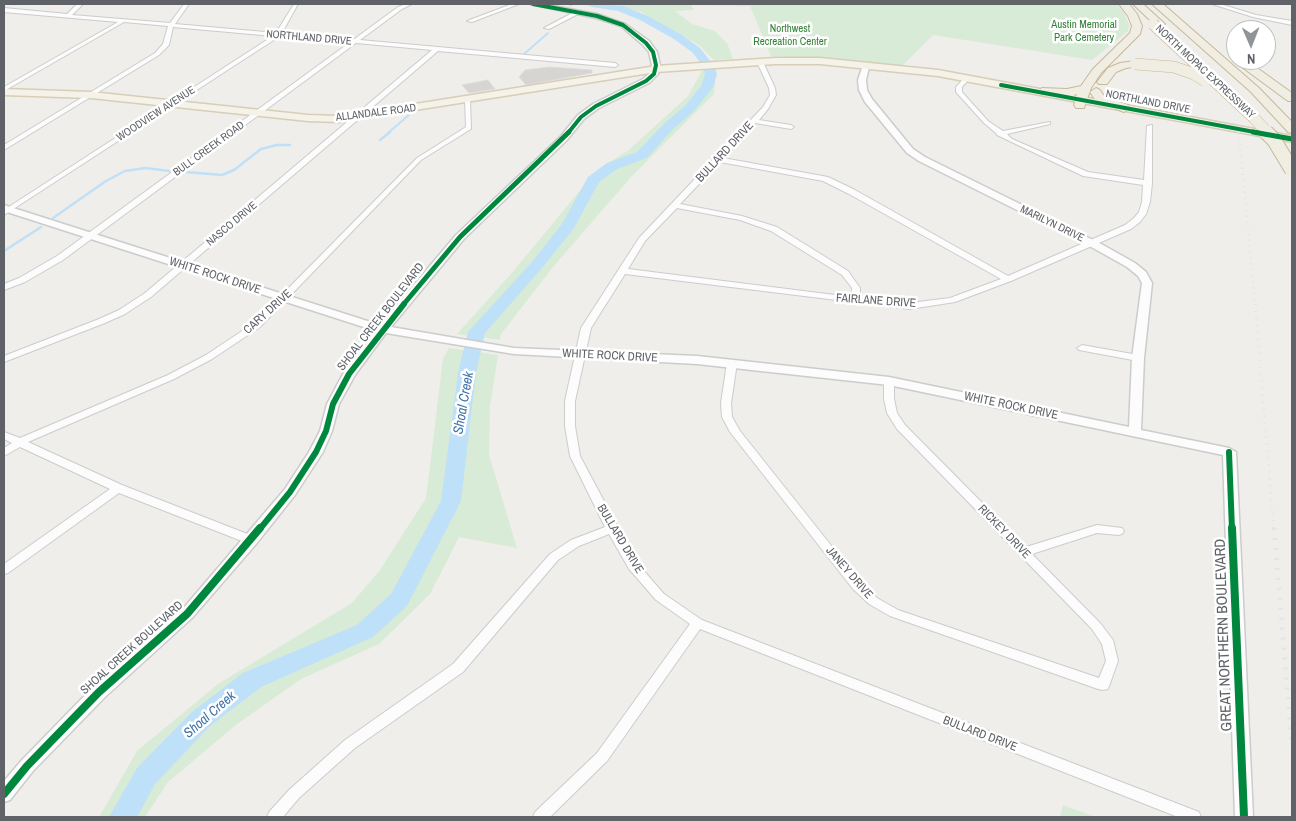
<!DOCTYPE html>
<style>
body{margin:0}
#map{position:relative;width:1296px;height:821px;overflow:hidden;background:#efeeea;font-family:"Archivo Narrow",sans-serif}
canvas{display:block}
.frame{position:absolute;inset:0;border:5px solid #5f6368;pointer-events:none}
.north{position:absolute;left:1226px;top:20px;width:50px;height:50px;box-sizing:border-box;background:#fff;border:1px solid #bfc1c3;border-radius:50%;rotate:179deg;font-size:14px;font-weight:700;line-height:20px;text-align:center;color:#5f6368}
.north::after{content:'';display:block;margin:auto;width:18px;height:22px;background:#919496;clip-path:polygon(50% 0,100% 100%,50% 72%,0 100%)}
</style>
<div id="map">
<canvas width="1296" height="821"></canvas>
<div class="frame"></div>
<div class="north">N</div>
</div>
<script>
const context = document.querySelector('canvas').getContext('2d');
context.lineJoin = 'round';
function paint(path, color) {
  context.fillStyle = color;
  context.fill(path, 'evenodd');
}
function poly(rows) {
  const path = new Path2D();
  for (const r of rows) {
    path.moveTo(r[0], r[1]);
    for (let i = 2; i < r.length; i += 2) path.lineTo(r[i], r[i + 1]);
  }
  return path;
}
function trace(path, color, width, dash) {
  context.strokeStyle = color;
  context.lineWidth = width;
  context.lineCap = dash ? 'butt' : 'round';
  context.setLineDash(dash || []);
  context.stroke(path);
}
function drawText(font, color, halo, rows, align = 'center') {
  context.font = font + ' "Archivo Narrow",sans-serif';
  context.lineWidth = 5;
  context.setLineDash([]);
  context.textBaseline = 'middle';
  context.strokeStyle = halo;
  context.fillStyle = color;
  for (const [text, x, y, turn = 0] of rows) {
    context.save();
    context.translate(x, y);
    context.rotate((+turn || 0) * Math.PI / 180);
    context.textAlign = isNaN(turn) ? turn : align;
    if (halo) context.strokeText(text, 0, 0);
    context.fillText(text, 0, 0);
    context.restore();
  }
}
const green = poly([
 [580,4,1117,4,1124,13,1129,25,1128,31,1092,60,933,35,902,66,771,56,750,6,691,5,694,10,675,11,692,24,715,31,727,43,733,59,714,60,699,45,641,12,619,7,597,8],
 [716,70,714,94,631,177,553,267,501,334,500,340,457,334,511,274,597,170,629,150,688,96,702,71],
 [449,348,498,355,490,406,489,455,517,548,459,537,430,594,379,644,301,679,237,724,168,782,145,817,99,817,137,751,218,684,352,603,380,570,426,498,443,359],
 [1063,805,1096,817,1060,817]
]);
const streamFar1 = poly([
 [570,5,573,4],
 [523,55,548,33],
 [388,133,409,115]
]);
const stream = poly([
 [380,140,390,132],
 [186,172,222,175,234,170,261,149,277,145,290,145],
 [53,218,106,181,125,171,145,168,170,171],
 [4,251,41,227]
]);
const river = poly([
 [587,4,623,6,648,16,682,35,700,48,714,66,717,74,713,87,694,111,673,129,647,158,617,169,599,182,574,228,542,268,485,333,476,373,461,501,407,606,373,637,261,687,210,726,155,784,137,817,109,817,137,768,192,712,243,673,357,625,391,594,441,501,458,373,468,332,532,262,562,224,588,177,607,163,637,152,665,123,686,105,701,86,705,74,703,66,692,52,674,39,640,20,618,11,592,7,587,4]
]);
const building = poly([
 [549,67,592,70,592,73,526,85,519,77,525,70,549,67],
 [488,80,495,89,469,93,462,85,488,80]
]);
const minor = poly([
 [77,4,83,4,72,15,170,23,184,4,189,4,175,24,276,33,294,4,298,4,282,33,353,40,398,7,406,4,412,4,402,9,360,40,615,63,618,65,615,67,438,51,151,297,125,314,105,323,4,362,4,356,99,319,119,310,145,293,432,50,356,43,63,260,25,282,4,290,4,284,19,278,57,256,349,43,280,36,4,215,4,210,273,36,173,27,169,45,159,55,4,150,4,145,155,53,163,44,168,26,124,22,4,91,4,87,118,22,4,12,4,8,67,14,77,4],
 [512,4,519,4,472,22,467,21,512,4],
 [1212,4,1220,4,1256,15,1292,21,1292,25,1253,17,1212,4],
 [578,10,581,12,580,13,549,29,544,28,578,10],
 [758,61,763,62,775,88,776,95,768,109,759,120,791,125,794,127,791,129,755,123,723,158,828,177,855,190,1008,276,1125,225,1134,218,1139,212,1142,202,1143,185,1083,176,997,135,996,133,984,123,956,92,956,87,965,77,970,78,962,87,962,92,988,121,1003,131,1050,122,1050,124,1007,134,1012,139,1088,172,1144,180,1147,126,1152,125,1152,183,1150,202,1146,214,1140,222,1131,229,1011,281,955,302,910,309,625,274,591,328,575,401,575,426,580,456,637,563,664,594,702,620,1199,812,1201,817,1178,817,700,629,607,761,550,817,533,817,535,812,597,753,690,624,656,600,629,569,609,534,579,546,558,560,463,672,355,748,299,798,283,817,267,817,269,812,289,790,345,740,453,664,550,554,571,540,605,527,570,456,565,426,565,401,581,328,639,238,763,107,770,95,769,88,757,62,758,61],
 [720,162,823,181,849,194,1001,279,950,298,910,303,860,298,860,288,848,271,777,227,742,216,680,204,720,162],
 [677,208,740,220,771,231,842,275,852,288,851,297,628,269,645,241,677,208],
 [465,99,470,100,471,129,421,160,260,327,212,359,174,379,28,442,122,485,255,537,257,540,255,543,247,543,119,493,8,573,4,574,4,564,110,489,20,447,4,456,4,448,12,443,4,439,4,432,20,438,168,375,206,355,254,323,417,158,466,127,465,99],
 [1082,345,1138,355,1143,358,1138,361,1079,350,1077,348,1082,345],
 [732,360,737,363,731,403,732,417,740,431,861,583,877,598,898,610,1099,678,1106,661,1102,644,1092,629,897,429,887,413,884,399,884,381,886,379,892,379,894,381,894,399,897,413,905,425,1026,547,1097,525,1122,528,1124,531,1122,534,1118,535,1097,533,1032,554,1100,623,1113,640,1118,661,1108,689,1103,690,1098,689,890,616,869,604,853,589,730,432,722,417,721,403,727,363,732,360]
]);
const tertiary = poly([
 [530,4,542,4,597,14,625,24,649,41,657,52,660,65,658,74,649,83,599,108,584,119,567,140,464,239,391,327,514,348,697,356,889,377,1129,427,1132,358,1142,283,1138,276,1127,267,1095,249,919,161,907,153,865,102,859,90,858,80,863,65,870,63,866,80,867,90,872,99,913,149,925,157,1103,245,1135,263,1146,272,1152,283,1144,358,1141,430,1229,448,1236,452,1253,817,1235,817,1223,455,889,385,697,364,514,354,386,333,355,375,339,404,332,431,323,452,295,495,256,544,192,618,105,697,33,771,10,800,4,802,4,781,21,761,93,687,182,610,285,489,309,452,320,431,327,404,343,374,376,331,4,211,4,205,380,325,456,235,561,136,578,115,593,104,643,79,650,73,652,65,649,52,643,45,621,26,596,18,530,4]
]);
const primary = poly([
 [775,58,820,58,938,70,1292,136,1292,142,938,76,820,64,775,64,656,72,339,122,308,121,91,98,4,95,4,89,91,92,308,115,339,116,656,66,775,58]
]);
const motorway = poly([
 [1119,4,1129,4,1137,14,1142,26,1140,34,1101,73,1091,88,1084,108,1076,108,1074,105,1077,94,1067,97,1038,94,1036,92,1042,88,1067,89,1081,86,1093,69,1130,33,1132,26,1128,16,1119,4],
 [1133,4,1143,4,1165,24,1164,26,1156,26,1133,4],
 [1152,4,1163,4,1259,88,1292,122,1292,133,1288,132,1251,92,1152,4],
 [1236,57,1236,60,1246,60,1292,93,1292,101,1288,101,1235,62,1233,60,1236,57],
 [1135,61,1141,64,1139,66,1126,68,1116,72,1107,84,1099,84,1097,82,1108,68,1120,63,1135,61],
 [1096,88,1100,90,1104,96,1128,105,1130,108,1124,112,1096,101,1090,92,1096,88]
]);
const railFar3 = poly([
 [1148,4,1173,26,1208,62,1226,92,1238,125,1239,133]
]);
const railFar2 = poly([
 [1239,132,1255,305]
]);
const railFar1 = poly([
 [1255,304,1274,530]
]);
const rail = poly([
 [1274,528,1292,748]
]);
const motorwayBridgeFar1 = poly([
 [1153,24,1251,115,1268,133],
 [1135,64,1174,67,1194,74,1205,81]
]);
const motorwayBridge = poly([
 [1266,132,1274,140,1292,170]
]);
const cyclewayFar3 = poly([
 [533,4,597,16,623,25,646,43,653,52,656,65,654,74,646,81,596,106,581,117,568,133],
 [1001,85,1260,133]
]);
const cyclewayFar2 = poly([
 [1253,132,1292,139],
 [403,305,460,237,569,132]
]);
const cyclewayFar1 = poly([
 [1229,452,1232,530],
 [259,530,290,492,316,452,326,431,333,404,349,374,404,304]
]);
const cycleway = poly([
 [1232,528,1244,817],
 [4,794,27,766,99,692,187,614,260,528]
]);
const farParknames = [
 ["Austin Memorial",1084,25],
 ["Park Cemetery",1084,38],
 ["Northwest",790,29],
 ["Recreation Center",790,42]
];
const farStreetnames = [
 ["NORTHLAND DRIVE",309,38,5],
 ["NORTH MOPAC EXPRESSWAY",1205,72,43],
 ["NORTHLAND DRIVE",1148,102,11],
 ["ALLANDALE ROAD",376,113,-7],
 ["WOODVIEW AVENUE",156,114,-33],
 ["BULL CREEK ROAD",209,149,-36],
 ["NASCO DRIVE",232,224,-40],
 ["MARILYN DRIVE",1052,224,26]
];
const streetNames = [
 ["BULLARD DRIVE",725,152,-47],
 ["WHITE ROCK DRIVE",215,276,18],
 ["FAIRLANE DRIVE",876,301,4],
 ["CARY DRIVE",268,312,-42],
 ["SHOAL CREEK BOULEVARD",381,317,-52],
 ["WHITE ROCK DRIVE",610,356,3],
 ["WHITE ROCK DRIVE",1011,406,12],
 ["RICKEY DRIVE",1004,532,46],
 ["BULLARD DRIVE",620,539,59],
 ["JANEY DRIVE",849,573,49],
 ["SHOAL CREEK BOULEVARD",132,648,-42],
 ["BULLARD DRIVE",980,734,21]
];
const waterNames = [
 ["Shoal Creek",464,403,-80],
 ["Shoal Creek",210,715,-41]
];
const nearStreetnames = [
 ["GREAT NORTHERN BOULEVARD",1224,635,-92]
];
paint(green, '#d8ebd6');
trace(streamFar1, '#bfe0f9', 2);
trace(stream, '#bfe0f9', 2.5);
paint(river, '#bfe0f9');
paint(building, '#d6d5d3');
trace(building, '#deddd9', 1);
trace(minor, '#cbcccc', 2);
trace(tertiary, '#cbcccc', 3);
trace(primary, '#d7ceb8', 3);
trace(motorway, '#c8b996', 2);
paint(minor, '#fdfcfc');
paint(tertiary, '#fdfcfc');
paint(primary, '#f4f2e9');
paint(motorway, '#f0ede3');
trace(railFar3, '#e4e4e4', 2, [0.5, 4]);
trace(railFar2, '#e4e4e4', 2.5, [1, 5]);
trace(railFar1, '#e4e4e4', 3, [1, 6]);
trace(rail, '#e4e4e4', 4.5, [2, 8]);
trace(motorwayBridgeFar1, '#c8b996', 12, []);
trace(motorwayBridge, '#c8b996', 16, []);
trace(motorwayBridgeFar1, '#f0ede3', 11);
trace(motorwayBridge, '#f0ede3', 14);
trace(cyclewayFar3, '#00873e', 4);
trace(cyclewayFar2, '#00873e', 5);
trace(cyclewayFar1, '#00873e', 6);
trace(cycleway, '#00873e', 8);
drawText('11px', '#348238', '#fff', farParknames);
drawText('11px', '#5f6368', '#fff', farStreetnames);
drawText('12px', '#5f6368', '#fff', streetNames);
drawText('italic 14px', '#4174aa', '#fff', waterNames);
drawText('15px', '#5f6368', '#fff', nearStreetnames);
</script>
